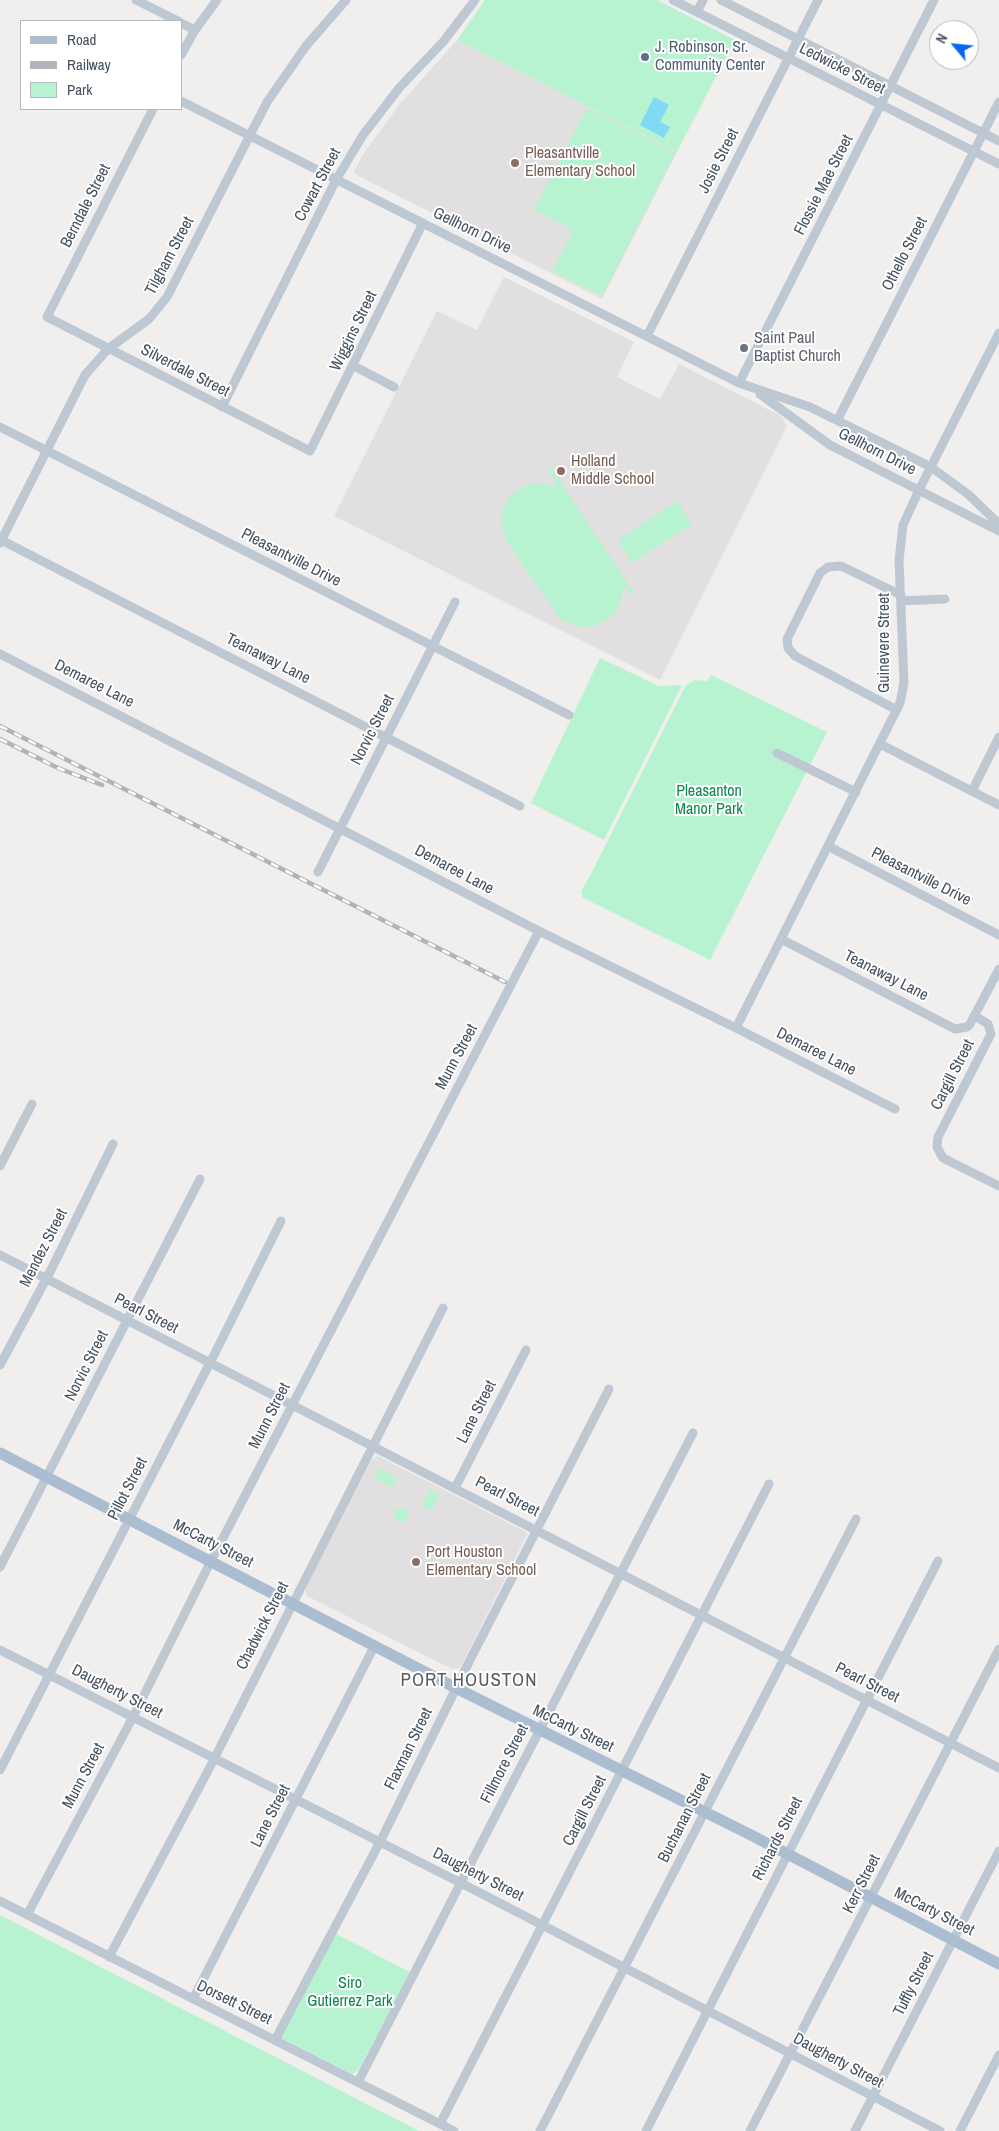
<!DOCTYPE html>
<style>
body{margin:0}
#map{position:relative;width:999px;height:2131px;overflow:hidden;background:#f1eeee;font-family:"Archivo Narrow",sans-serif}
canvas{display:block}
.legend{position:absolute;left:20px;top:20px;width:162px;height:90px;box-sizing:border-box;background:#fff;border:1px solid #b4b9bf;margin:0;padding:6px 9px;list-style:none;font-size:15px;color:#44515e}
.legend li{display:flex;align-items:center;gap:10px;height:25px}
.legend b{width:25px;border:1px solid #b4b9bf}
.north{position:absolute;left:929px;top:20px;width:50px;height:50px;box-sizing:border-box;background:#fff;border:1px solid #b4b9bf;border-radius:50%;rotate:298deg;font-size:14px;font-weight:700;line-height:20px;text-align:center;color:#44515e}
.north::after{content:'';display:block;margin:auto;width:18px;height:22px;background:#0667f3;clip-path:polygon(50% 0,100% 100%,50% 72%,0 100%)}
</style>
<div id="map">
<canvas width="999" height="2131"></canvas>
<ul class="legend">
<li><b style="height:6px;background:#abbdd0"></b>Road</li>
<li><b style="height:6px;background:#b0b3b9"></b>Railway</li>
<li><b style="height:14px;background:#b7f3d0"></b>Park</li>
</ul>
<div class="north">N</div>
</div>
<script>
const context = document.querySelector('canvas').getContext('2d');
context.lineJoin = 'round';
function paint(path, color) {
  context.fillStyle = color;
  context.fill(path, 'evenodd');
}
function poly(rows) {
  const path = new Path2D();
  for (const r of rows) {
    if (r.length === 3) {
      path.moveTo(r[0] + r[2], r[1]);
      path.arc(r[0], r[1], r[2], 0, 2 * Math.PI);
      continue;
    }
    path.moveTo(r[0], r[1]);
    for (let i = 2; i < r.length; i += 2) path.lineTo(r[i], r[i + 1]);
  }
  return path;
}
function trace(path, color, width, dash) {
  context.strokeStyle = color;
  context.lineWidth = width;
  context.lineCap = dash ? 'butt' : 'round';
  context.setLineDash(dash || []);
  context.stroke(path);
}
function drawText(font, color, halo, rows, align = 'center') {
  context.font = font + ' "Archivo Narrow",sans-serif';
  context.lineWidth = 4;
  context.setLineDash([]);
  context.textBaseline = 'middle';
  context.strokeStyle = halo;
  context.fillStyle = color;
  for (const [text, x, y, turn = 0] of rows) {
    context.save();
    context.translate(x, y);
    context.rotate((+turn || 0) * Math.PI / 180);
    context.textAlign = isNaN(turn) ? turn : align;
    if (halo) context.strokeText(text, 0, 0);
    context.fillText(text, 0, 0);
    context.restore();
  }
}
const education = poly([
 [457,40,677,152,602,299,353,173,364,153,399,105],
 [504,277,634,342,617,377,660,399,679,364,781,416,787,426,660,680,334,516,437,311,477,330],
 [378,1456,526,1532,527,1535,460,1668,452,1669,307,1596,305,1589,371,1460]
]);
const green = poly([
 [485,0,657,0,735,40,677,152,457,40],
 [587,108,675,153,602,296,552,271,573,230,534,210],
 [551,468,634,593,631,595,623,584,622,599,616,611,606,621,594,626,581,628,560,619,506,540,501,524,501,512,508,499,517,490,529,484,542,483,558,487,548,470],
 [677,501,692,524,632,563,618,540],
 [600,658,659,686,682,685,604,840,531,803],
 [711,675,827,732,710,960,583,898,581,891,591,874,686,685,695,680,707,681],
 [379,1468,397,1478,392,1488,374,1478],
 [430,1490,440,1495,432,1510,421,1505],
 [401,1515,7],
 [0,1915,419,2131,0,2131],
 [334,1933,410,1972,358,2071,352,2074,279,2037]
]);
const water = poly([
 [654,97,669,105,660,122,670,127,664,138,640,125]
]);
const minor = poly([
 [136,0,178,21],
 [673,0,999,164],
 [721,0,999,141],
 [697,12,703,0],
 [181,23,195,30],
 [181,55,195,30,217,0],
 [181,101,739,383,810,407,931,467,969,495,999,524],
 [153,109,47,317,310,451,423,223],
 [647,336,818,0],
 [354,366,394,387],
 [739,383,934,0],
 [760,394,830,445,999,531],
 [222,407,336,180,363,135,400,87,443,42,475,0],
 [838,419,999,102],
 [0,427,569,715],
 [1,540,520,806],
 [0,543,85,375,108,349,149,319,167,297,267,102,306,46,346,0],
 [901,601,945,599],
 [0,654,539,931,736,1028,895,1109],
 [897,710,795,656,788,648,787,639,820,573,828,567,841,566,901,595],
 [880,744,999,805],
 [777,753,856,792],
 [972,791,999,737],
 [828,846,999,935],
 [318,872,455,602],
 [781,939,955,1029,967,1027,970,1024,999,969],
 [975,1016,988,1024,991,1034,938,1137,937,1147,943,1158,999,1186],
 [736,1028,900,703,904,683,899,560,903,525,919,490,999,333],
 [0,1166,32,1104],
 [0,1255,999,1768],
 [0,1365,51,1270,113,1144],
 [455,1488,526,1350],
 [0,1567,200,1179],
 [0,1650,461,1883,940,2131],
 [0,1770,214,1355,281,1221],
 [0,1901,454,2131],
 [27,1915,133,1717,211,1561,539,931],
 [109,1957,210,1767,443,1308],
 [193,1999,375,1645],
 [275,2040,380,1842,472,1656,609,1389],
 [358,2082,693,1433],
 [440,2124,769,1484],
 [540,2131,856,1519],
 [646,2131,938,1561],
 [750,2131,999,1649],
 [855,2131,999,1851],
 [960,2131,999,2055]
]);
const major = poly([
 [0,1453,456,1688,751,1835,999,1964]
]);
const rail = poly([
 [0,726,505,982],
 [0,739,58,768,102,785]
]);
const markers = [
 [645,57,5,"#5c6f8a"],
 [515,163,5,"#8d6e63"],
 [744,348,5,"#6b7280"],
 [561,471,5,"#8d6e63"],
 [416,1562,5,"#8d6e63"]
];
const serviceNames = [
 ["J. Robinson, Sr.",655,48],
 ["Community Center",655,66]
];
const streetNames = [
 ["Ledwicke Street",842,69,27],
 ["Josie Street",719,161,-63],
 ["Cowart Street",318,185,-62],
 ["Flossie Mae Street",824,185,-63],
 ["Berndale Street",86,206,-63],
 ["Gellhorn Drive",472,231,26],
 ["Othello Street",905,254,-63],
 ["Tilgham Street",170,256,-62],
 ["Wiggins Street",354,331,-64],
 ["Silverdale Street",185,371,27],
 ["Gellhorn Drive",877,452,27],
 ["Pleasantville Drive",291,558,27],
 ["Guinevere Street",885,643,-90],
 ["Teanaway Lane",268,659,27],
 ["Demaree Lane",94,684,27],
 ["Norvic Street",373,730,-63],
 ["Demaree Lane",454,870,28],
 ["Pleasantville Drive",921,877,27],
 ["Teanaway Lane",886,976,27],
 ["Demaree Lane",816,1052,27],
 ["Munn Street",457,1057,-62],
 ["Cargill Street",953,1075,-63],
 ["Mendez Street",44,1248,-63],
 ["Pearl Street",146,1314,27],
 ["Norvic Street",87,1366,-63],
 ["Lane Street",477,1412,-63],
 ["Munn Street",270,1416,-63],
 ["Pillot Street",128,1489,-63],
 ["Pearl Street",507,1497,27],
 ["McCarty Street",213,1544,27],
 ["Chadwick Street",263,1626,-63],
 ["Pearl Street",867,1683,27],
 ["Daugherty Street",117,1692,27],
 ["McCarty Street",573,1729,26],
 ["Flaxman Street",409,1749,-64],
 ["Fillmore Street",505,1764,-63],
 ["Munn Street",84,1776,-62],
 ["Cargill Street",585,1811,-63],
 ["Lane Street",271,1816,-63],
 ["Buchanan Street",685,1818,-63],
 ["Richards Street",778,1839,-63],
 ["Daugherty Street",478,1875,27],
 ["Kerr Street",862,1884,-63],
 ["McCarty Street",934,1912,27],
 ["Tuffly Street",914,1984,-63],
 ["Dorsett Street",234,2003,26],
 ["Daugherty Street",838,2061,28]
];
const educationNames = [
 ["Pleasantville",525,154],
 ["Elementary School",525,172],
 ["Holland",571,462],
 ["Middle School",571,480],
 ["Port Houston",426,1553],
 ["Elementary School",426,1571]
];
const worshipNames = [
 ["Saint Paul",754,339],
 ["Baptist Church",754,357]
];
const parkNames = [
 ["Pleasanton",709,792],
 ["Manor Park",709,810],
 ["Siro",350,1984],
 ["Gutierrez Park",350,2002]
];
const quarterNames = [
 ["PORT HOUSTON",469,1681]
];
paint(education, '#e2dfe0');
paint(green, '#b7f3d0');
paint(water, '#80d9f5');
trace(minor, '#bdc8d2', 9);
trace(major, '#abbdd0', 11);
trace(rail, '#b0b3b9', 4.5);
trace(rail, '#fff', 2.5, [8]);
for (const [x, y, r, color] of markers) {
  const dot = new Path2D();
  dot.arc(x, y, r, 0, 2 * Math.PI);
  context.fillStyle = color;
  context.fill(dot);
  trace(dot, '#fff', 2);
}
drawText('16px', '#4e5e75', '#fff', serviceNames, 'left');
drawText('16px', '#44515e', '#fff', streetNames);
drawText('16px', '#785e54', '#fff', educationNames, 'left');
drawText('16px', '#5b616d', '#fff', worshipNames, 'left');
drawText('16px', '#0d874d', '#fff', parkNames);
context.letterSpacing = '1px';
drawText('19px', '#5a5e64', '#fff', quarterNames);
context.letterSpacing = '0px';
</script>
